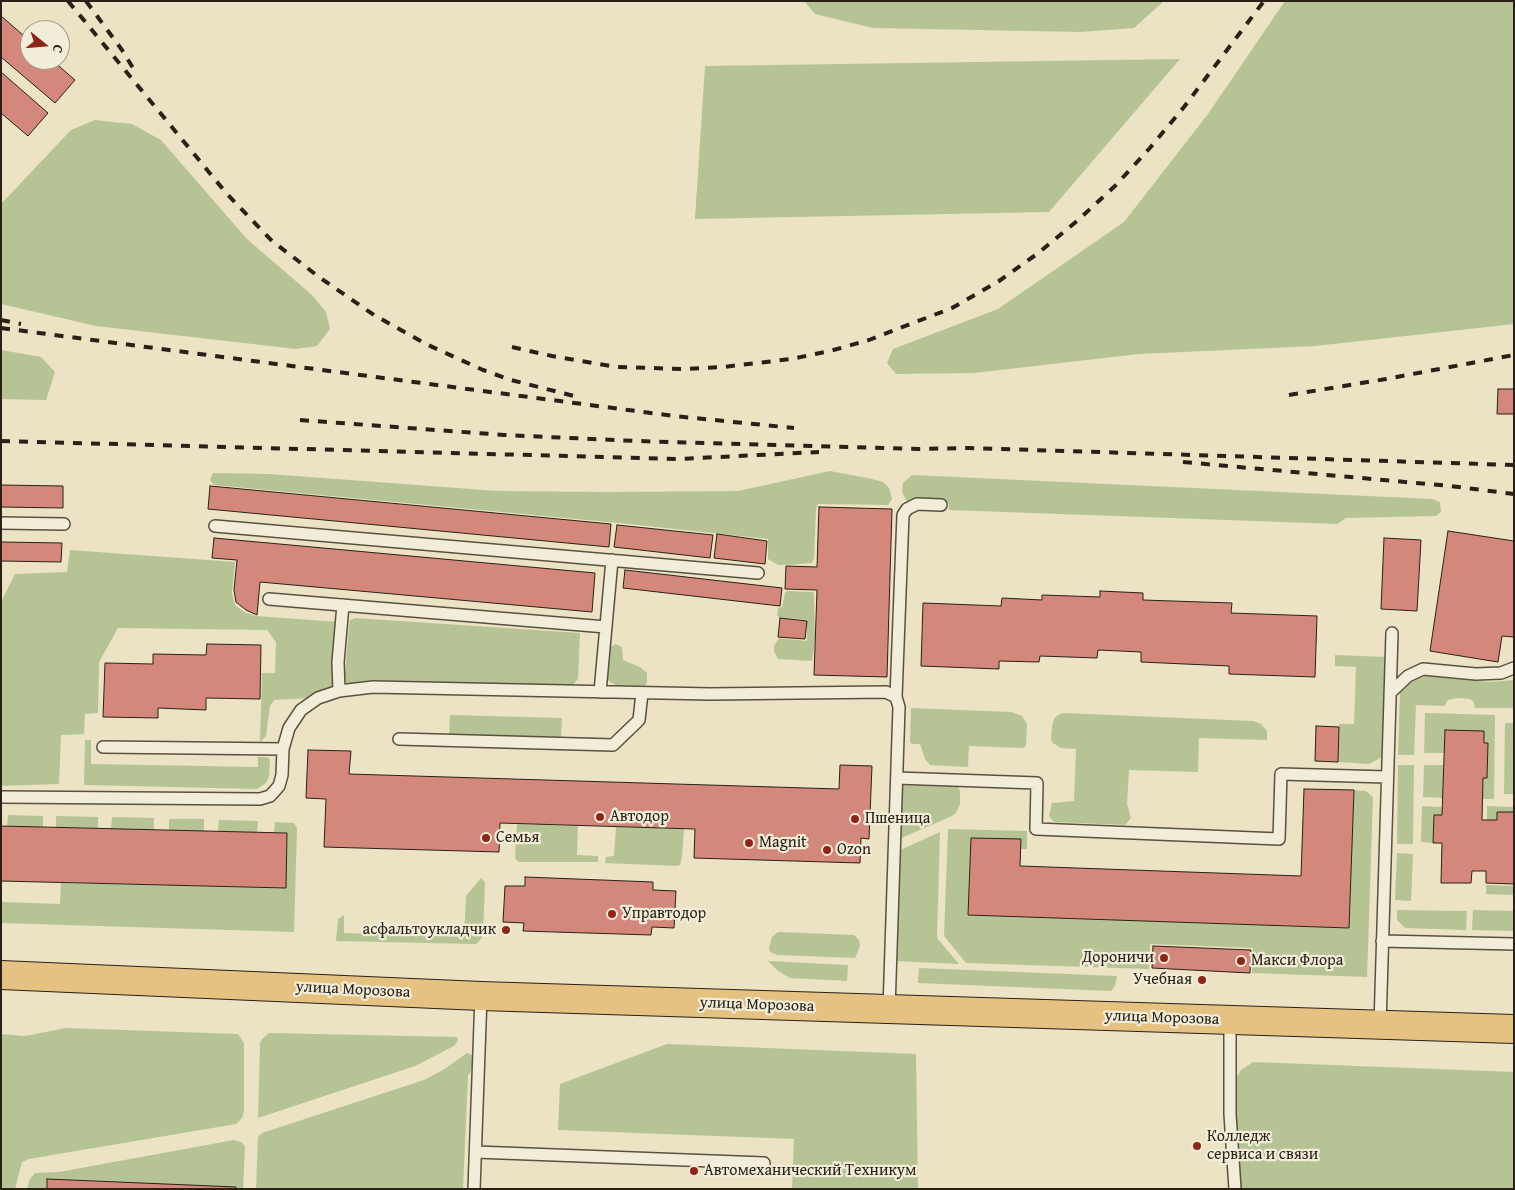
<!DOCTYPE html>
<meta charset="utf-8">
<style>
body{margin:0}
#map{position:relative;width:1515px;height:1190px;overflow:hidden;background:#ebe3c3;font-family:"Gentium Book Plus",serif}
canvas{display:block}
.frame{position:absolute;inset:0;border:2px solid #2a2016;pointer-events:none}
.north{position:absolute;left:20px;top:20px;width:50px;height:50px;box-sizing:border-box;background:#f2edd8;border:1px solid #a29b8a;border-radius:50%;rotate:107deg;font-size:14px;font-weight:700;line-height:20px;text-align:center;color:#2a2016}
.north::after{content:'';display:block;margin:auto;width:18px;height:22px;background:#8f2418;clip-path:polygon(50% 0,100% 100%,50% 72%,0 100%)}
</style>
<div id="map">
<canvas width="1515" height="1190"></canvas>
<div class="frame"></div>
<div class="north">С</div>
</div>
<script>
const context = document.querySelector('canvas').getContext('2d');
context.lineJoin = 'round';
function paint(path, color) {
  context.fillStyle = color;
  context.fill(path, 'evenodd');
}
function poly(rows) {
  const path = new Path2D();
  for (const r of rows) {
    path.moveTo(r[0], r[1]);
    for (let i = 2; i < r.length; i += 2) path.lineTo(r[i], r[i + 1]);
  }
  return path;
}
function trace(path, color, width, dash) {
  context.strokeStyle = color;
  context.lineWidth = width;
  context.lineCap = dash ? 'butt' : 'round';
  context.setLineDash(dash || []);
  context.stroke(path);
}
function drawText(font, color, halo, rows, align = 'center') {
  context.font = font + ' "Gentium Book Plus",serif';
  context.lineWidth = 4.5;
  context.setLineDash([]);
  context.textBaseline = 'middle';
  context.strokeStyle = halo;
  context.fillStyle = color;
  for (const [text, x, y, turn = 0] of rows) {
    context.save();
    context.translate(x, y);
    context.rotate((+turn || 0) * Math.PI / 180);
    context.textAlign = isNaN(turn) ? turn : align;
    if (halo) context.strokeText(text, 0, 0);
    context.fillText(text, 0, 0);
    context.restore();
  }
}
const green = poly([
 [804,1,1164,1,1134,28,1081,32,873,28,815,14],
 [1285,1,1514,1,1514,324,1315,346,1139,354,974,373,896,374,887,363,893,349,998,309,1124,222,1208,114],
 [1180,59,1049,212,695,219,705,66],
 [95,120,132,124,161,140,247,239,312,295,326,312,330,329,317,346,296,349,96,326,1,304,1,204,71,130],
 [1,350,41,357,55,372,46,400,1,399],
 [830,471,872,479,883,482,889,488,892,499,888,505,818,504,816,509,814,558,812,563,786,565,778,565,768,559,768,539,619,523,214,485,210,480,213,473,269,474,498,491,607,492,738,491],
 [912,475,1432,499,1440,502,1441,512,1436,516,1346,518,1337,524,949,510,949,504,944,501,907,502,902,492,903,483],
 [70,550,235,562,232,593,235,605,244,612,256,616,338,622,334,690,313,698,274,700,270,706,266,736,260,742,262,673,275,673,276,642,267,630,118,628,99,662,98,713,85,714,84,734,61,735,59,784,1,786,1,602,15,574,67,572],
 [787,591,812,592,814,593,815,640,812,661,778,659,774,651,774,646,779,638,807,641,807,620,779,617,777,615,778,608,782,607,785,593],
 [355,618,580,633,578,679,572,686,373,681,344,684,349,626,350,620],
 [616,644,622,647,623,660,640,667,647,673,647,682,645,686,616,685,610,682,607,678,610,647],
 [1335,655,1386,657,1384,756,1369,764,1338,762,1339,724,1354,724,1356,667,1335,666],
 [1425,676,1490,682,1514,680,1514,708,1475,708,1473,701,1470,699,1458,698,1448,700,1444,706,1416,705,1414,755,1398,755,1400,693,1412,682],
 [911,708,1011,712,1022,716,1027,724,1026,746,1023,748,969,746,968,767,930,765,925,759,920,744,912,744,910,742],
 [1063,713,1253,721,1261,724,1267,731,1267,740,1199,738,1198,772,1129,770,1127,804,1131,818,1125,825,1054,822,1049,816,1052,803,1074,801,1076,749,1061,748,1053,743,1051,740,1052,726,1054,719,1058,715],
 [1425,713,1495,715,1494,799,1483,799,1483,778,1487,778,1488,743,1484,743,1484,731,1445,730,1444,753,1424,753],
 [450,715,562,718,561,739,449,736],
 [1505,723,1514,723,1514,794,1504,794],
 [85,740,91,740,91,764,258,767,258,757,266,757,269,758,270,762,269,777,266,783,257,789,84,785],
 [1398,765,1414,765,1413,844,1397,844],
 [1424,765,1444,765,1443,798,1423,797],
 [900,785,958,787,960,791,960,804,956,813,952,816,899,839],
 [1354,790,1366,791,1373,797,1367,977,1252,973,1253,948,1150,944,1149,969,966,963,944,936,948,829,1027,831,1027,849,1020,849,1020,839,971,838,968,915,1349,928],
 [1422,806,1443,807,1442,815,1434,815,1433,843,1421,842],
 [1487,806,1514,807,1514,812,1497,820,1487,820],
 [8,815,43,816,43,827,7,826],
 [56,816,98,817,98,828,56,827],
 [112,817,154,818,154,830,111,829],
 [169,819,204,819,204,831,169,830],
 [219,820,258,821,257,832,218,831],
 [275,822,294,823,297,828,294,932,1,923,1,902,60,904,61,883,285,888,287,833,274,832],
 [517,824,578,826,577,855,598,856,598,862,520,862,516,860,515,857],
 [616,827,684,829,682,857,680,865,676,866,605,863,606,857,614,856],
 [940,832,937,938,959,964,895,961,898,851],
 [1397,853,1413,854,1411,901,1395,900],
 [481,878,485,882,483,934,482,938,476,944,336,941,338,919,344,915,344,933,464,937,466,896],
 [1486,885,1514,886,1514,895,1486,894],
 [1397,910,1467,911,1466,930,1405,928,1397,920],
 [1473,910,1514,911,1514,931,1472,930],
 [778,932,854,935,859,940,860,946,855,958,777,955,770,952,769,947,772,937],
 [768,961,848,965,847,981,790,978,778,971],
 [919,968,1117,976,1115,986,1111,991,918,983],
 [66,1028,238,1034,244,1043,244,1111,242,1118,236,1124,29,1159,22,1162,15,1189,1,1189,1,1034,25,1036],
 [269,1033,457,1037,458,1040,454,1046,415,1066,258,1118,260,1043,262,1039],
 [667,1044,916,1054,918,1189,792,1189,794,1139,558,1130,560,1084],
 [467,1053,472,1055,473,1067,468,1076,463,1189,256,1189,258,1137,262,1133,424,1080,443,1070],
 [1253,1062,1514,1072,1514,1189,1241,1189,1235,1090,1236,1078,1241,1070],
 [234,1140,241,1142,245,1146,243,1189,47,1180,47,1189,27,1189,30,1179,35,1173,59,1172]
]);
const building = poly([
 [1,16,30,41,30,60,52,60,75,80,55,103,1,57,1,16],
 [1,72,48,113,28,136,1,113,1,72],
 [1498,389,1514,389,1514,414,1497,414,1498,389],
 [1,485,63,486,63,508,1,507,1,485],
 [210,486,611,524,609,547,208,509,210,486],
 [819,507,892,509,887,677,814,675,817,590,785,589,786,566,817,567,819,507],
 [617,525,713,535,710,558,614,547,617,525],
 [1448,531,1514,541,1514,637,1502,636,1498,662,1430,651,1448,531],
 [717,534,767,541,765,564,714,558,717,534],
 [214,538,595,573,592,612,260,582,257,615,246,610,236,602,234,590,237,560,212,558,214,538],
 [1384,538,1421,540,1417,611,1381,609,1384,538],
 [1,542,62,543,61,562,1,561,1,542],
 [625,570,782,588,780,606,623,588,625,570],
 [1100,591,1143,593,1143,600,1232,603,1231,613,1317,616,1315,677,1229,674,1229,666,1141,662,1141,652,1098,650,1097,658,1040,656,1039,662,999,661,999,669,921,666,923,603,1001,606,1002,598,1042,600,1042,595,1100,597,1100,591],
 [780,618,807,621,805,639,778,637,780,618],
 [207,644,261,645,260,699,206,698,206,710,158,708,158,718,103,717,105,663,153,664,153,654,206,655,207,644],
 [1316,726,1339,727,1338,762,1315,761,1316,726],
 [1445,730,1484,731,1484,743,1488,743,1487,778,1483,778,1482,820,1497,820,1497,812,1514,812,1514,884,1486,883,1486,871,1472,871,1471,883,1441,883,1442,843,1433,843,1434,815,1442,815,1445,730],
 [308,750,351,751,349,774,839,789,840,765,872,766,869,839,861,838,860,863,694,858,695,829,500,823,499,852,324,847,326,799,306,798,308,750],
 [1304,789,1354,790,1349,928,968,915,971,838,1021,839,1020,866,1301,876,1304,789],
 [1,826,287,833,286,888,1,881,1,826],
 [525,877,653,882,653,890,676,891,674,928,652,927,651,935,523,931,524,923,503,922,505,886,525,886,525,877],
 [1153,946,1251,950,1250,973,1152,968,1153,946],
 [47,1179,236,1187,236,1189,47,1189,47,1179]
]);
const service = poly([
 [1,523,64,524],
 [215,526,758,573],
 [269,599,606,627],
 [339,691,338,662,343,605],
 [600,692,612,560],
 [1390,693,1408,676,1423,669,1476,674,1501,673,1514,668],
 [896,697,903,515,907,509,917,504,941,505],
 [399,739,613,745,639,720,642,693],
 [103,747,283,749],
 [897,778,1037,783,1036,829,1279,839,1281,774,1387,777],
 [1,797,260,799,270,796,279,786,282,775,283,749,289,728,301,710,318,698,339,691,373,687,710,694,886,692,896,697,899,707,889,1009],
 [1382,941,1514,944],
 [1230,1020,1230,1114,1235,1189],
 [1380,1025,1392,633],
 [476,1152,764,1163],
 [474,1189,481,996]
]);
const primary = poly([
 [1,975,481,996,1514,1029]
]);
const rail = poly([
 [68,1,227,194,272,241,297,260,319,277,374,315,428,345,483,370,511,380,578,397],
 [86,1,122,50,136,73],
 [1,320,21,324],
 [1,328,674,416,794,428],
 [512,347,552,356,616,367,684,369,723,367,791,359,830,351,869,340,952,308,999,281,1037,254,1077,221,1115,186,1149,149,1184,107,1264,1],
 [1289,395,1386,379,1514,355],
 [300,420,504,435,637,441,919,449,969,448,1514,465],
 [1,441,679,459,819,452],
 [1183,462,1450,486,1514,494]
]);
const markers = [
 [600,817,5,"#8f2418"],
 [855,819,5,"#8f2418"],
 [486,838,5,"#8f2418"],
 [749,843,5,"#8f2418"],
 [827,850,5,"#8f2418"],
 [612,914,5,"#8f2418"],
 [506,930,5,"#8f2418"],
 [1164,958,5,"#8f2418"],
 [1241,961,5,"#8f2418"],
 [1202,980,5,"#8f2418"],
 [1197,1146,5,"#8f2418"],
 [694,1171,5,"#8f2418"]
];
const poiNames = [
 ["Автодор",610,817],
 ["Пшеница",865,819],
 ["Семья",496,838],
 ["Magnit",759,843],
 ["Ozon",837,850],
 ["Управтодор",622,914],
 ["асфальтоукладчик",496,930,"right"],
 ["Дороничи",1154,958,"right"],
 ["Макси Флора",1251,961],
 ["Учебная",1192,980,"right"],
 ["Колледж",1207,1137],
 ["сервиса и связи",1207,1155],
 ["Автомеханический Техникум",704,1171]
];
const streetNames = [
 ["улица Морозова",353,990,3],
 ["улица Морозова",757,1005,2],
 ["улица Морозова",1162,1018,2]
];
paint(green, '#b6c495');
paint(building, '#d4887c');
trace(building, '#2a2016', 1);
trace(service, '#5a5141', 14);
trace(primary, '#2a2016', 30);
trace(service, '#f2edd8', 11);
trace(primary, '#e6c282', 28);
trace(rail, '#2a2016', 4, [9, 9]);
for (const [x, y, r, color] of markers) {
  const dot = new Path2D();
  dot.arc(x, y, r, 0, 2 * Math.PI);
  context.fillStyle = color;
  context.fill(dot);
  trace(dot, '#f2edd8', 2);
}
drawText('16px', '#2a2016', '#f2edd8', poiNames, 'left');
drawText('16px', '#2a2016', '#f2edd8', streetNames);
</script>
